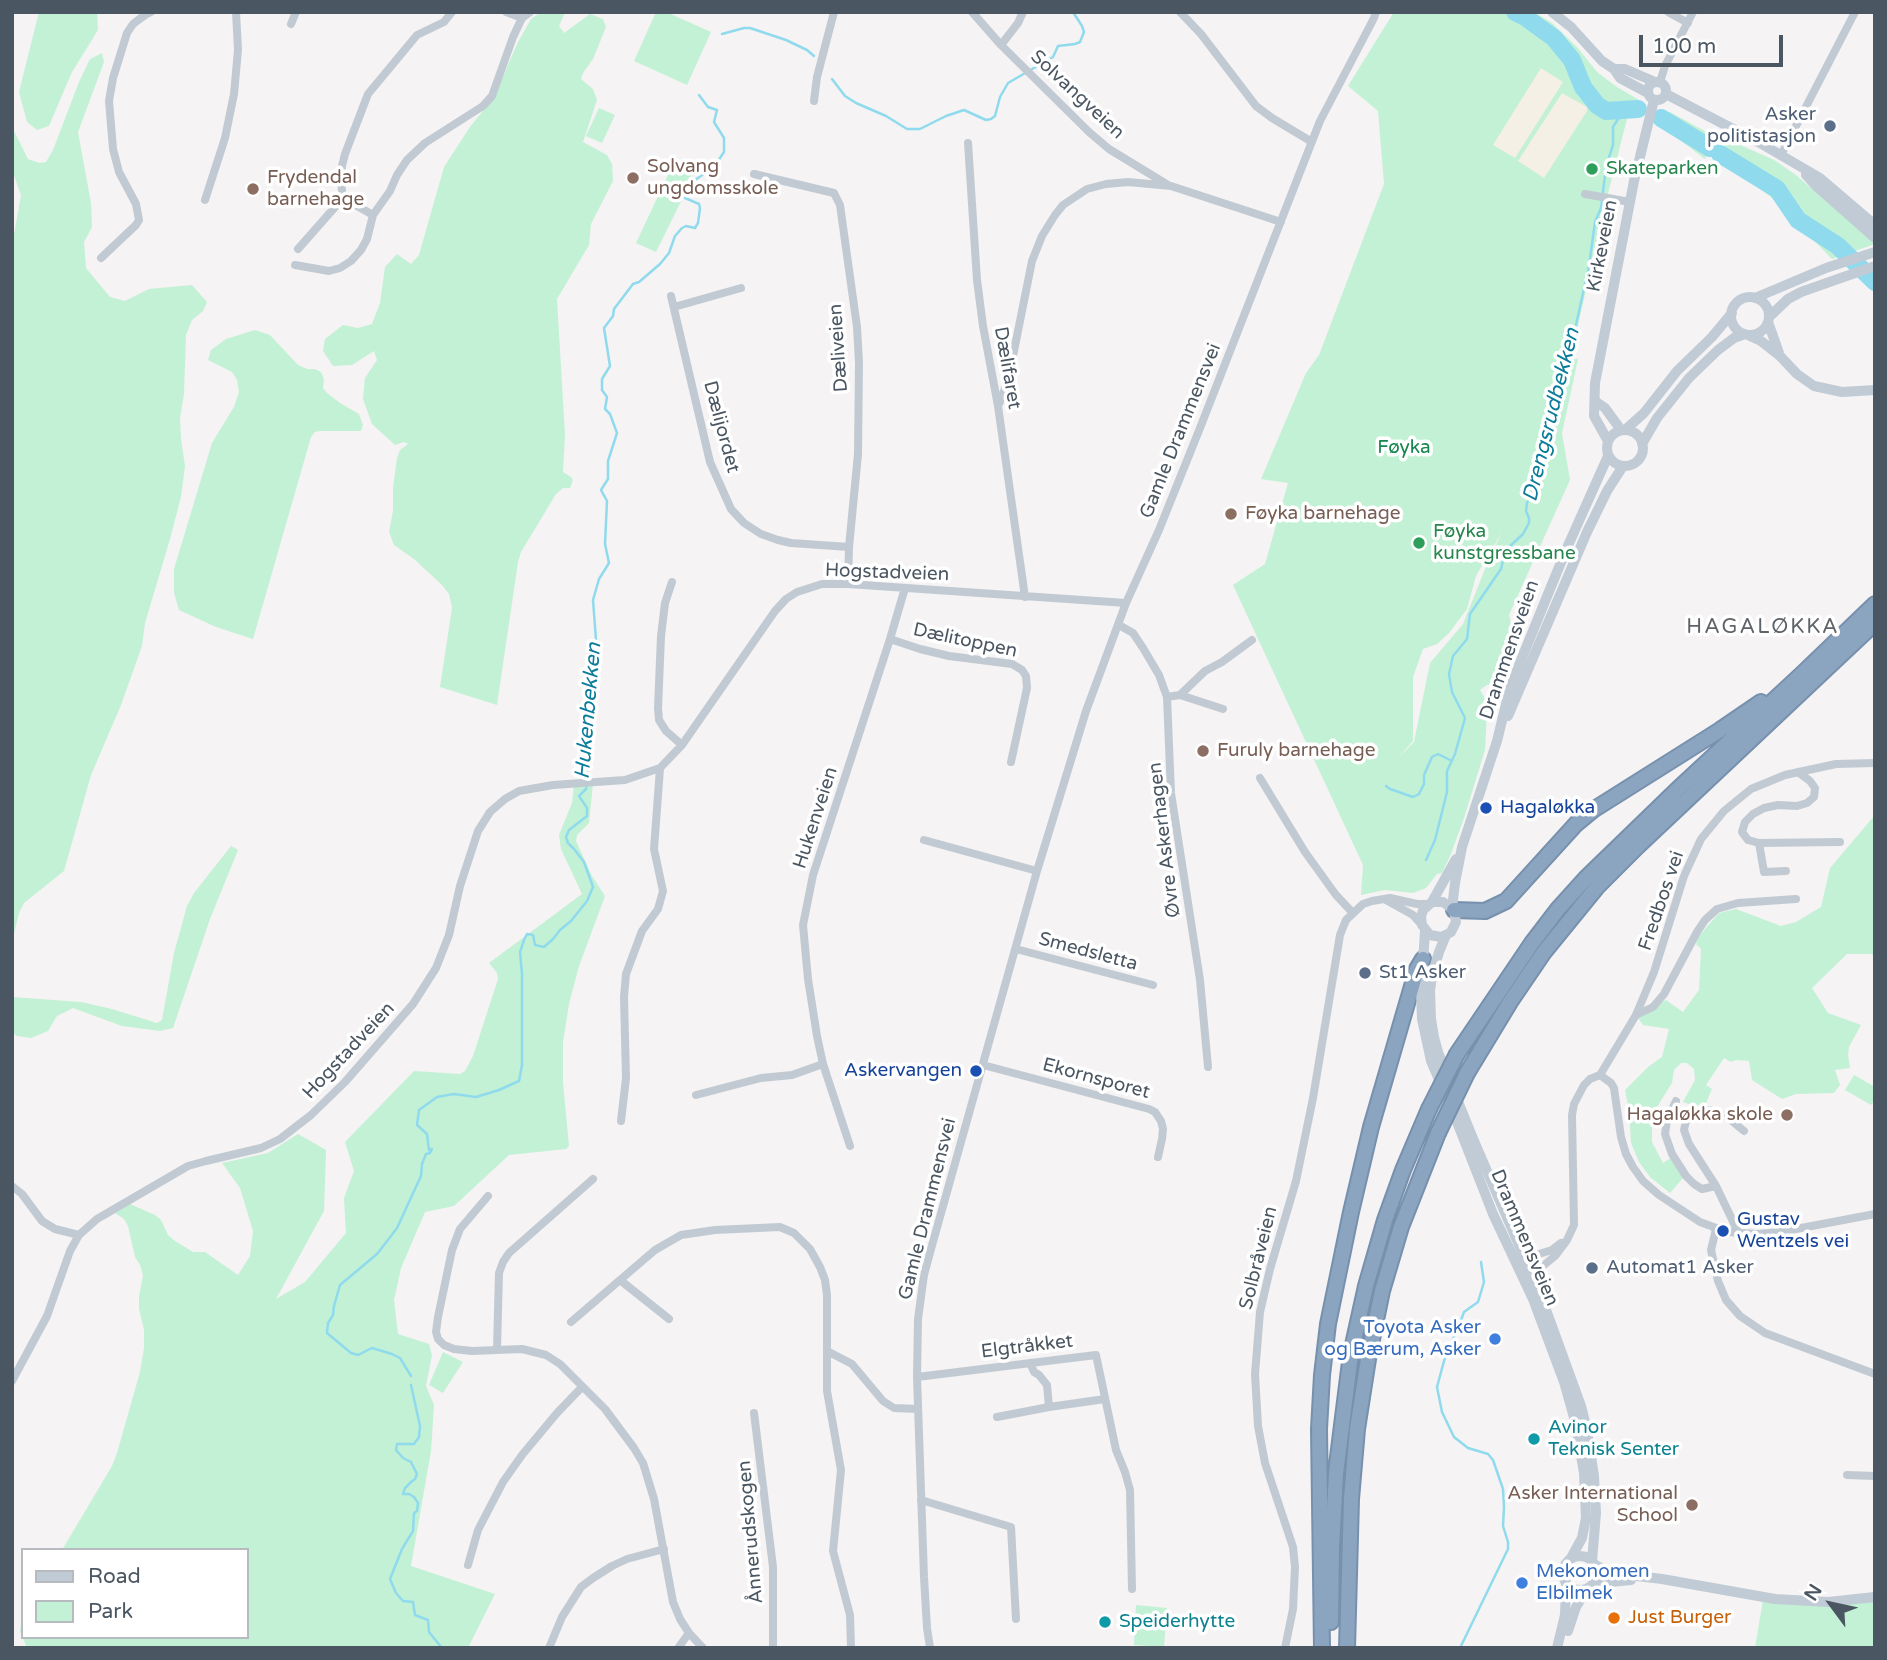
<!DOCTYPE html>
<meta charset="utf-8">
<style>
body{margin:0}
#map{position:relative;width:1887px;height:1660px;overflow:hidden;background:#f5f3f3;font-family:"Varela Round",sans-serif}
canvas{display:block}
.frame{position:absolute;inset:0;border:14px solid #4a5661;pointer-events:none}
.legend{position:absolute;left:21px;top:1548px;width:228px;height:91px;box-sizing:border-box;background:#fff;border:2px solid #b7bbc0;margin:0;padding:9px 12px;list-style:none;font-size:21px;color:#4a5661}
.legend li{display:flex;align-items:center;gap:14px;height:35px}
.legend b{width:35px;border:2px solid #b7bbc0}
.north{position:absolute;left:1796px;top:1569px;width:70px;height:70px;-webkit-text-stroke:5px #fff;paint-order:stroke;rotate:303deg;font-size:19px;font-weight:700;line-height:28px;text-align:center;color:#4a5661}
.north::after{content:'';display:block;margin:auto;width:24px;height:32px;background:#4a5661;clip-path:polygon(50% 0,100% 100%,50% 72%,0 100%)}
.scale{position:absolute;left:1639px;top:35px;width:144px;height:32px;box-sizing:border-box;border:4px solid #4a5661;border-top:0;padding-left:9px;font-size:21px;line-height:24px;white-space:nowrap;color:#4a5661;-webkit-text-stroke:5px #fff;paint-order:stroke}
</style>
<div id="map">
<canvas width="1887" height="1660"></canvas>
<div class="frame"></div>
<ul class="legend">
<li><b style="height:9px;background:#c1cbd6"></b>Road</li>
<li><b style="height:19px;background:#c3f1d5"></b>Park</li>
</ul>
<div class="north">N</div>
<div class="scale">100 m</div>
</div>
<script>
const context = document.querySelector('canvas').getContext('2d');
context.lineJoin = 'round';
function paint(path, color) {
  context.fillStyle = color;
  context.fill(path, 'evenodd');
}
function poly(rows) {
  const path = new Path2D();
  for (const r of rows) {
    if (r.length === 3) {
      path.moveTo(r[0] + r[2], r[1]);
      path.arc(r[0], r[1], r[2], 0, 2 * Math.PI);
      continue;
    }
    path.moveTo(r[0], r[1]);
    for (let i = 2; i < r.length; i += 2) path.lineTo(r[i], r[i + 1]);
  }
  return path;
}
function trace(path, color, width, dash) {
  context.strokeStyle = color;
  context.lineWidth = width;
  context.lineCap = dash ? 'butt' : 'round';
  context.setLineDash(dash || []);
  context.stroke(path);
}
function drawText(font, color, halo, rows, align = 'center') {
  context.font = font + ' "Varela Round",sans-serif';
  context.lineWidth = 7;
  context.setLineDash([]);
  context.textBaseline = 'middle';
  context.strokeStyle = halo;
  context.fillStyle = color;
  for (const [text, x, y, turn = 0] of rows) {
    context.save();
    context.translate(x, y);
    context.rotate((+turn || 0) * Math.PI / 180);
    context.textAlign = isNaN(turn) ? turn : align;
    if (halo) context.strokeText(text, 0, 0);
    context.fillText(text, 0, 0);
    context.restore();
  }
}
const green = poly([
 [39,12,97,12,98,30,72,72,49,126,37,130,27,122,19,92],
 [541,12,565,12,559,26,564,33,590,14,603,19,606,27,593,59,583,73,581,79,593,89,597,100,583,142,607,155,612,164,613,181,591,224,589,245,557,299,565,435,563,472,571,477,573,480,570,488,563,488,556,494,521,552,518,562,497,705,440,687,452,608,449,594,442,585,414,559,394,545,389,532,393,511,393,488,397,458,400,450,408,444,404,442,395,445,372,424,363,399,365,378,377,360,374,351,352,365,333,366,323,351,325,339,343,325,358,328,372,324,380,303,385,267,397,254,411,264,419,255,444,167,470,127,494,97,518,42,531,19],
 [656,12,666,12,711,32,687,85,634,61],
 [1394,12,1534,12,1552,23,1577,47,1597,72,1617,87,1639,100,1614,108,1602,102,1627,119,1604,209,1571,357,1561,355,1559,359,1562,356,1578,359,1562,433,1570,480,1509,615,1512,628,1520,632,1522,638,1499,683,1487,685,1480,690,1486,700,1487,710,1485,750,1464,818,1451,854,1442,873,1437,874,1426,888,1413,893,1385,890,1361,895,1363,865,1233,585,1265,564,1288,483,1261,479,1306,373,1319,355,1384,184,1378,111,1348,86],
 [1502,532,1489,559,1463,624,1430,663,1414,742,1397,759,1413,741,1413,677,1423,649,1437,644,1449,633,1467,609,1476,576],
 [102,53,104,62,78,132,91,203,92,227,84,242,86,268,110,297,125,301,149,289,192,285,207,302,203,311,192,320,186,335,184,394,180,418,181,439,185,466,181,497,170,539,145,623,142,646,121,705,91,775,64,871,24,903,19,913,12,942,12,246,21,195,12,170,12,127,28,159,39,163,46,162,53,150,79,82,90,59],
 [599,108,615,115,602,143,586,136],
 [1670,112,1710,134,1713,145,1705,159,1660,125,1665,113],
 [1738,144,1774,160,1796,175,1875,244,1832,259,1771,197,1746,179,1714,161,1723,145],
 [675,160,697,169,656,252,636,243],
 [255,330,270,335,298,365,307,369,315,369,321,372,324,379,323,388,327,393,340,403,359,414,363,425,361,431,320,431,315,432,311,437,253,639,216,627,179,610,174,593,174,569,212,443,234,407,239,392,237,380,232,372,208,360,211,350,226,339],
 [593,784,589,823,577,835,576,841,592,876,605,896,579,966,569,1004,563,1042,563,1083,569,1146,566,1149,509,1155,454,1206,425,1212,401,1268,394,1300,398,1334,429,1344,432,1355,426,1386,434,1405,431,1451,411,1566,495,1594,468,1648,27,1648,20,1631,23,1613,23,1637,247,1637,247,1550,62,1550,112,1466,117,1453,140,1372,144,1348,144,1330,139,1309,139,1297,143,1275,140,1265,135,1257,128,1226,124,1219,115,1213,130,1204,155,1215,161,1220,168,1235,175,1241,193,1252,205,1252,238,1275,250,1256,253,1231,240,1188,222,1163,268,1153,298,1134,326,1150,324,1211,276,1299,305,1282,346,1233,344,1198,354,1171,345,1142,414,1071,460,1074,465,1071,473,1056,498,979,497,973,489,963,582,894,561,849,559,835,572,803,574,785],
 [1875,815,1875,956,1871,954,1847,954,1812,988,1828,1013,1861,1025,1849,1047,1848,1054,1850,1068,1835,1070,1840,1085,1834,1093,1796,1094,1782,1099,1752,1080,1749,1061,1736,1060,1731,1062,1724,1058,1706,1085,1712,1089,1706,1103,1695,1106,1683,1102,1695,1080,1694,1069,1687,1063,1681,1063,1674,1070,1672,1083,1660,1102,1653,1118,1652,1126,1652,1142,1663,1163,1671,1158,1683,1178,1670,1193,1650,1177,1639,1162,1631,1143,1629,1111,1625,1090,1648,1067,1662,1057,1669,1029,1643,1025,1636,1015,1666,1000,1683,1012,1699,990,1701,949,1696,944,1698,937,1719,913,1736,909,1781,926,1796,922,1821,907,1830,868],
 [231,846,238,850,210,919,173,1028,160,1031,122,1026,73,1008,57,1016,48,1031,31,1038,17,1036,12,1032,12,997,81,1002,112,1009,157,1023,162,1020,174,953,187,906,194,893],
 [1854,1075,1875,1087,1875,1100,1871,1105,1845,1090],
 [443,1352,463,1362,443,1393,429,1385],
 [1875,1598,1875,1648,1755,1648,1763,1600],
 [1136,1605,1167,1608,1164,1647,1134,1645]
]);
const sand = poly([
 [1541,68,1563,82,1515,158,1493,145],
 [1562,93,1587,107,1587,111,1544,178,1518,161]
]);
const stream = poly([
 [722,34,744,28,750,28,786,40,807,50,814,56],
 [832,79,845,96,856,103,886,116,907,129,920,129,946,116,964,110,986,120,991,119,995,116,1000,97,1008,83,1053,57,1058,46,1075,44,1080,42,1084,32,1082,26,1073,12],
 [1386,786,1390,789,1413,797,1419,794,1424,784,1424,775,1432,757,1438,754,1452,761],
 [1426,860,1435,840,1447,792,1447,771,1455,754,1465,718,1452,692,1449,674,1453,656,1467,639,1470,614,1501,569,1504,557,1509,547,1523,534,1529,523,1529,518,1526,511,1527,503,1537,481,1538,465,1546,434,1551,401,1566,370,1589,266,1595,222,1601,208,1606,167,1613,145,1613,127,1618,119,1619,110],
 [411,1376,400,1358,392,1354,372,1348,358,1355,351,1353,327,1333,328,1323,333,1315,334,1306,340,1285,377,1254,391,1236,397,1228,421,1176,422,1164,426,1154,430,1153,432,1149,429,1150,427,1134,417,1125,419,1110,437,1097,454,1094,476,1097,499,1090,519,1081,522,1065,522,974,520,952,524,940,527,934,533,935,535,945,544,947,553,939,560,930,571,921,587,901,593,887,584,862,574,849,568,843,566,837,569,830,587,816,587,808,579,796,586,789,588,777,586,764,588,757,587,680,590,658,596,640,593,600,599,579,609,563,605,544,607,501,601,490,608,479,608,461,617,433,610,414,605,409,607,397,602,390,602,379,610,366,604,328,613,316,614,309,633,284,639,282,660,264,669,253,675,236,682,228,686,226,695,228,698,223,700,208,699,204,685,198,684,194,695,180,714,167,724,152,724,138,714,122,717,110,708,107,699,95],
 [411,1385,420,1426,419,1437,414,1444,397,1444,396,1450,403,1458,411,1462,417,1474,415,1479,411,1482,405,1488,403,1494,409,1494,414,1497,418,1503,417,1511,414,1513,413,1531,402,1549,390,1579,396,1593,403,1601,413,1602,415,1615,428,1620,429,1632,442,1648],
 [1460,1648,1508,1549,1508,1542,1503,1526,1504,1507,1503,1489,1493,1460,1488,1454,1468,1448,1454,1437,1442,1412,1437,1387,1444,1361,1461,1320,1464,1312,1478,1302,1484,1282,1481,1262]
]);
const river = poly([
 [1515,12,1525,17,1554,38,1572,60,1583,87,1597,105,1606,111,1638,109],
 [1661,118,1710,148],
 [1720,154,1777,189,1798,220,1838,246,1875,282]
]);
const street = poly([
 [506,12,522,18,530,12],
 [972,12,1001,45,1089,132,1109,149,1168,185],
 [1180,12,1201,34,1256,106,1272,118,1312,142],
 [1668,12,1688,23],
 [291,24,296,12],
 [1001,45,1018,23,1023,12],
 [1660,82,1665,66,1693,12],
 [814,101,817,77,834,12],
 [968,143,977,280,983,326,998,406,1025,597],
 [1781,155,1855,12],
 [754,174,834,193,840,205,857,327,859,363,858,454,849,547,848,584],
 [1585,194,1630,202],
 [205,200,225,138,234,94,238,50,236,12],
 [373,215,343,198,341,182,342,166,345,154,368,94,417,35,444,22,452,12],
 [298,249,343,198],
 [101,258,136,225,139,220,136,204,119,172,113,149,109,101,113,78,127,33,133,24,145,15,151,12],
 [295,265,329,271,340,268,351,261,361,250,367,239,373,215,390,191,397,175,407,160,425,143,483,106,492,96,513,37,522,18],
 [671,296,710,462,731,509,744,523,761,534,778,540,791,543,849,547],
 [674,307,741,288],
 [999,404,1008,381,1032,261,1042,236,1055,215,1063,205,1087,189,1106,184,1128,182,1171,186,1281,222],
 [672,582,665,603,661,636,658,708,659,720,666,731,682,745],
 [1119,625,1133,633,1143,648,1159,675,1167,697,1171,793,1200,980,1208,1067],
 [890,639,920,649,949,656,1012,664,1022,670,1026,676,1027,688,1011,762],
 [1180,695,1205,671,1222,662,1252,640],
 [1167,697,1180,695,1223,709],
 [1798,772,1810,781,1815,788,1814,797,1807,803,1797,806,1778,805,1764,808,1753,814,1745,822,1742,832,1748,840,1759,843,1840,842],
 [1260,778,1305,852,1336,895,1352,912],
 [924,840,1037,871],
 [1759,843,1764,872,1786,871],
 [1386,900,1413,915,1421,924],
 [1016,949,1153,985],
 [1636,1015,1653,1007,1664,994,1697,932,1705,920,1717,909,1738,903,1796,899],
 [983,1065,1149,1109,1155,1112,1161,1121,1163,1129,1162,1139,1158,1157],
 [1600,1075,1636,1015,1654,972,1684,876,1701,839,1724,811,1751,789,1785,775,1836,764,1875,763],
 [696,1095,761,1078,792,1075,823,1064],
 [1676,1101,1667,1120,1665,1134,1672,1154,1686,1176,1694,1184,1702,1189,1716,1186],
 [621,1121,626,1078,624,997,626,974,642,931,658,909,663,891,654,849,660,768],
 [850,1146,823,1064,817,1036,808,979,803,925,813,875,890,639,905,588],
 [12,1186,22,1194,42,1221,55,1229,79,1235],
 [488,1196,460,1229,452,1250,438,1317,436,1332,438,1339,444,1345,454,1349,472,1351,522,1349,546,1355,560,1364,605,1409,634,1448,643,1463,654,1499,673,1602,680,1619,689,1633,703,1648],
 [1716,1229,1711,1250,1718,1281,1726,1300,1740,1316,1765,1333,1875,1374],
 [1739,1234,1716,1186,1689,1144,1684,1130,1686,1121,1692,1114,1701,1110,1709,1110,1727,1117,1744,1131],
 [1523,1262,1526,1258,1552,1250,1561,1243],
 [1526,1268,1544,1265,1555,1256,1567,1240,1574,1225,1572,1115,1574,1104,1584,1085,1590,1079,1600,1075,1611,1083,1614,1088,1621,1137,1626,1154,1633,1167,1643,1181,1659,1195,1700,1222,1727,1232,1758,1234,1780,1232,1875,1214],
 [620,1280,669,1319],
 [571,1322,655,1250,681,1235,715,1230,780,1227,794,1233,810,1249,820,1267,825,1280,827,1295,827,1391,841,1470,833,1551,850,1615,851,1648],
 [497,1349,499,1273,503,1262,509,1253,593,1179],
 [827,1351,852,1364,883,1401,894,1408,918,1409],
 [1030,1363,1034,1372,1039,1375,1047,1385,1049,1407],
 [917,1377,1096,1355,1116,1450,1125,1472,1130,1490,1132,1589],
 [12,1381,47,1316,70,1251,79,1235,97,1219,188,1166,206,1161,261,1148,280,1139,311,1115,345,1082,413,1004,436,968,449,935,460,886,478,831,490,812,505,799,519,791,553,785,625,780,660,768,682,745,775,611,786,599,797,592,822,584,848,584,1126,603],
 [754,1413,773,1567,773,1648],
 [997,1417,1049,1407,1105,1399],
 [1847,1475,1875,1476],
 [921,1500,1011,1527,1016,1619],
 [468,1565,478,1530,503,1482,522,1455,557,1413,582,1387],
 [549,1648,562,1617,581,1587,593,1578,612,1566,627,1559,664,1549],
 [678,1648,689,1633],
 [930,1648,927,1628,924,1577,917,1377,918,1319,924,1275,931,1249,1037,871,1086,711,1126,603,1159,530,1200,428,1320,121,1374,18,1376,12],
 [1285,1648,1293,1609,1295,1567,1293,1547,1265,1463,1258,1426,1255,1374,1260,1312,1270,1269,1296,1181,1313,1098,1340,935,1346,920,1363,904,1372,901,1390,898,1417,904,1429,904]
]);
const secondary = poly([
 [1552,12,1571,27,1602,61,1614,69,1620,78,1648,93],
 [1614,69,1625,69,1655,82],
 [1657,91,9],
 [1666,94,1760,143,1820,178,1875,225],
 [1806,175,1816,186,1875,238],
 [1750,316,19],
 [1755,298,1826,268,1875,252],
 [1769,317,1788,299,1801,292,1875,266],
 [1768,322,1779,353],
 [1750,336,1761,341,1780,356,1797,374,1814,386,1842,392,1875,390],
 [1595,401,1605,408,1621,430],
 [1625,430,1644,413,1677,371,1712,337,1732,313],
 [1625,448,18],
 [1608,441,1594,416,1595,383,1634,181,1654,100],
 [1642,444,1657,418,1689,378,1718,350,1734,338,1745,334],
 [1508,716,1587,532,1607,491,1623,466],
 [1432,902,1443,902,1454,910,1456,922,1451,932,1446,935,1441,937,1430,935,1422,925,1421,917,1423,910,1432,902,1456,859],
 [1452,908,1455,883,1462,847,1497,741,1509,692,1519,665,1566,550,1608,456],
 [1425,931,1421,992,1422,1019,1431,1061,1455,1117,1493,1214,1533,1299,1564,1382,1575,1421,1584,1473,1586,1518,1582,1538,1571,1558],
 [1446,935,1439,952,1432,976,1430,991,1431,1019,1434,1037,1438,1052,1474,1141,1541,1296,1581,1406,1587,1430,1594,1476,1596,1513,1592,1561],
 [1580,1573,17],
 [1595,1565,1612,1573,1662,1579,1775,1599,1828,1602,1875,1597],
 [1592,1586,1610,1582,1631,1580],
 [1568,1631,1576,1607,1587,1589],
 [1557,1648,1565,1615,1566,1584]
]);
const highway = poly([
 [1454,910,1485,911,1506,901,1576,824,1593,810,1720,730,1761,702],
 [1457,1054,1532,943,1558,909,1586,878,1679,788,1802,674,1875,604],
 [1467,1073,1510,1002,1544,952,1597,887,1638,846,1875,623],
 [1331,1622,1332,1548,1336,1473,1351,1354,1366,1286,1385,1220,1403,1170,1429,1109],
 [1322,1648,1319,1429,1322,1375,1328,1324,1351,1212,1371,1127,1417,969,1423,959],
 [1347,1648,1351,1499,1357,1429,1368,1359,1382,1291,1401,1227,1438,1133]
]);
const highwayBridge = poly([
 [1429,1109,1457,1054],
 [1438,1133,1467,1073]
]);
const markers = [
 [1830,126,7,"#5c6f8a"],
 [1592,169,7,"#2e9e5b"],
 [633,178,7,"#8d6e63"],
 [253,189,7,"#8d6e63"],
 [1231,514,7,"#8d6e63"],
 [1419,543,7,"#2e9e5b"],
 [1203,751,7,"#8d6e63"],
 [1486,808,7,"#1a4fb4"],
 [1365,973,7,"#5c6f8a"],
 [976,1071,7,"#1a4fb4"],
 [1787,1115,7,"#8d6e63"],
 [1723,1231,7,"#1a4fb4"],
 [1592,1268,7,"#5c6f8a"],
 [1495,1339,7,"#3f7fe0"],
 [1534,1439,7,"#0f9aa8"],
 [1692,1505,7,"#8d6e63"],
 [1522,1583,7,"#3f7fe0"],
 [1614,1618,7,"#e8710a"],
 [1105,1622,7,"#0f9aa8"]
];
const streetNames = [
 ["Solvangveien",1077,95,43],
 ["Kirkeveien",1603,246,-79],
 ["Dæliveien",839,348,-94],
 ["Dælifaret",1007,368,80],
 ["Dælijordet",721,427,75],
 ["Gamle Drammensvei",1181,431,-68],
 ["Hogstadveien",887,573,2],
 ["Dælitoppen",965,641,12],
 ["Drammensveien",1510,650,-71],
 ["Hukenveien",816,818,-72],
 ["Øvre Askerhagen",1165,840,-97],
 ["Fredbos vei",1662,901,-71],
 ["Smedsletta",1088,952,15],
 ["Hogstadveien",349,1051,-47],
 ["Ekornsporet",1096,1079,15],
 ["Gamle Drammensvei",928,1209,-76],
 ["Drammensveien",1524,1238,67],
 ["Solbråveien",1259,1258,-76],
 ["Elgtråkket",1027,1347,-7],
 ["Ånnerudskogen",751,1532,-95]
];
const serviceNames = [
 ["Asker",1816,115,"right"],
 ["politistasjon",1816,137,"right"],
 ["St1 Asker",1379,973],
 ["Automat1 Asker",1606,1268]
];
const educationNames = [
 ["Solvang",647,167],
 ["ungdomsskole",647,189],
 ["Frydendal",267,178],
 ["barnehage",267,200],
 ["Føyka barnehage",1245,514],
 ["Furuly barnehage",1217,751],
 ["Hagaløkka skole",1773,1115,"right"],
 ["Asker International",1678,1494,"right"],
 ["School",1678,1516,"right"]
];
const leisureNames = [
 ["Skateparken",1606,169],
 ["Føyka",1433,532],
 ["kunstgressbane",1433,554]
];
const parkNames = [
 ["Føyka",1404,448]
];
const transitNames = [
 ["Hagaløkka",1500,808],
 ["Askervangen",962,1071,"right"],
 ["Gustav",1737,1220],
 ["Wentzels vei",1737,1242]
];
const shopNames = [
 ["Toyota Asker",1481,1328],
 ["og Bærum, Asker",1481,1350],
 ["Mekonomen",1536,1572,"left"],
 ["Elbilmek",1536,1594,"left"]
];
const cultureNames = [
 ["Avinor",1548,1428],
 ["Teknisk Senter",1548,1450],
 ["Speiderhytte",1119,1622]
];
const foodNames = [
 ["Just Burger",1628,1618]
];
const waterNames = [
 ["Drengsrudbekken",1552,415,-76],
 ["Hukenbekken",589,711,-85]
];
const neighbourhoodNames = [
 ["HAGALØKKA",1763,627]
];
paint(green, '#c3f1d5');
paint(sand, '#f5f0e5');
trace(stream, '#90daee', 2.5);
trace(river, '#90daee', 18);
trace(highway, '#7690ad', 18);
trace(street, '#c1cad2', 8);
trace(secondary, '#c1cbd6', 10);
trace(highway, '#8ba5c1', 14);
trace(highwayBridge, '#7690ad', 18, []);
trace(highwayBridge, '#8ba5c1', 14);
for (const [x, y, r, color] of markers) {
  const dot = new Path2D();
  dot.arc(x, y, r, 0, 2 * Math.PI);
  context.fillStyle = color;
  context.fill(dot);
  trace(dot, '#fff', 2.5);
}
drawText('19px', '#4a5661', '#fff', streetNames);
drawText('19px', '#4e5e75', '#fff', serviceNames, 'left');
drawText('19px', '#785e54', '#fff', educationNames, 'left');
drawText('19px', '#27864d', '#fff', leisureNames, 'left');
drawText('19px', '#17864f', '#fff', parkNames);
drawText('19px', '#164399', '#fff', transitNames, 'left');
drawText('19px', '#366cbe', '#fff', shopNames, 'right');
drawText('19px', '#0d838f', '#fff', cultureNames, 'left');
drawText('19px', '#c56008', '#fff', foodNames, 'left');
drawText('italic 21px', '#0c7c9b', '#fff', waterNames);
context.letterSpacing = '2px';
drawText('21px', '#5f6368', '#fff', neighbourhoodNames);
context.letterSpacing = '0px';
</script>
